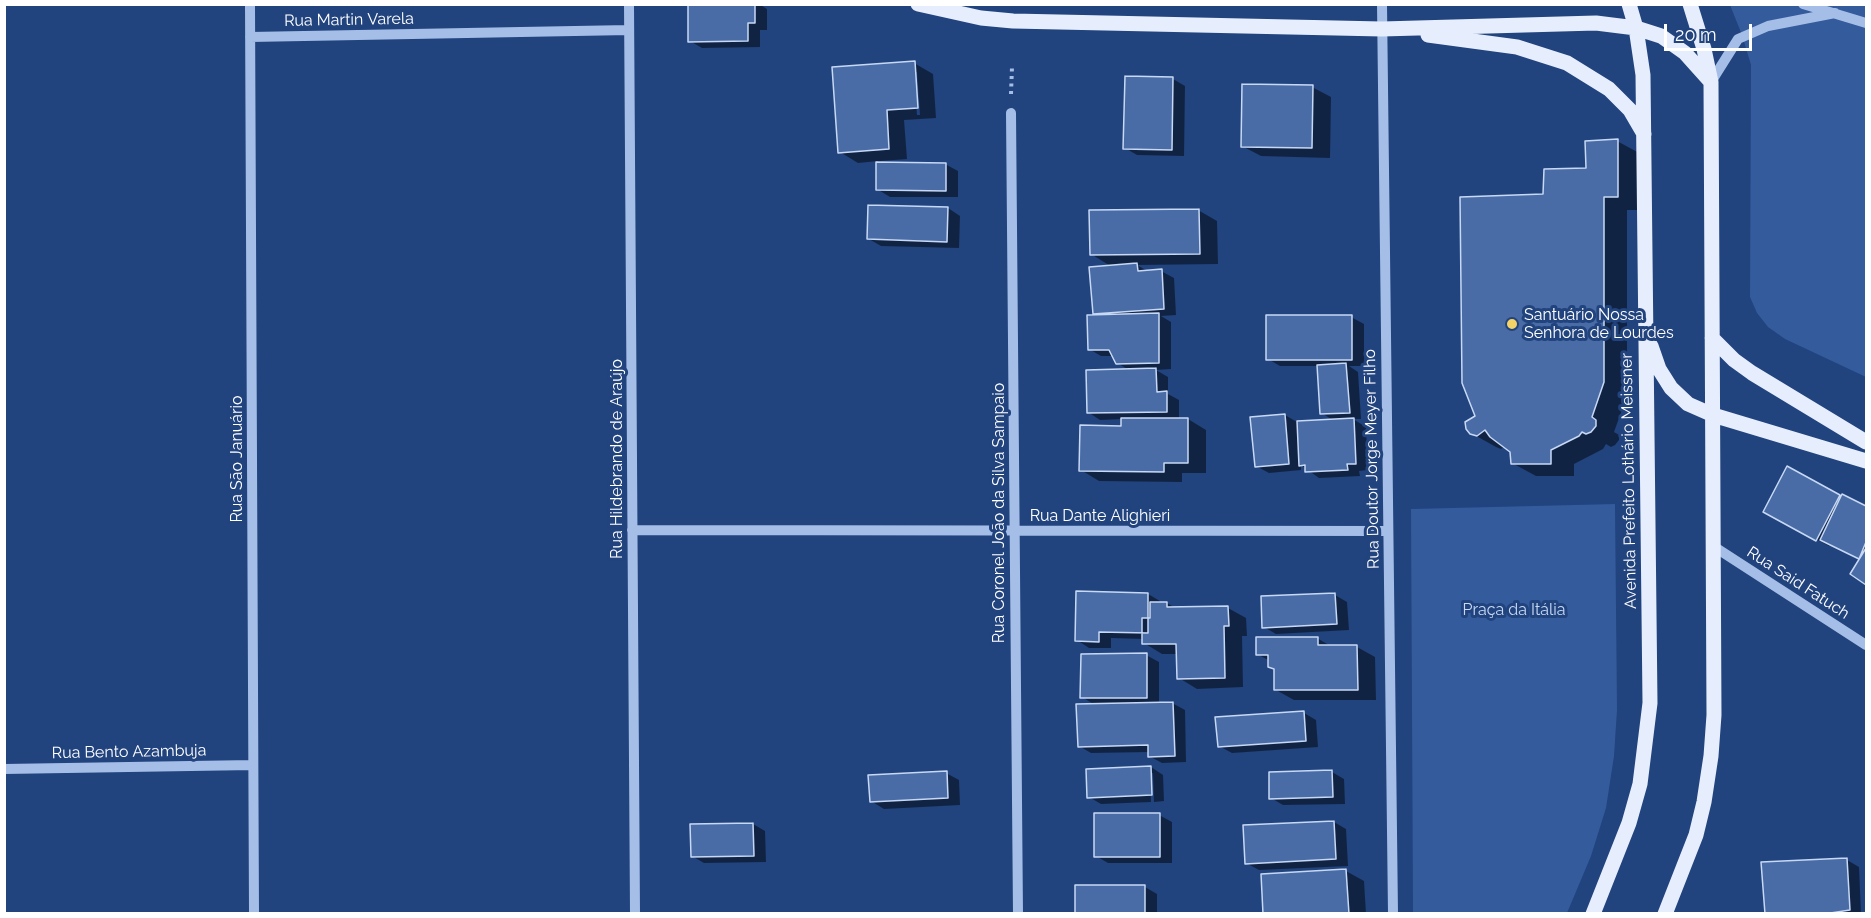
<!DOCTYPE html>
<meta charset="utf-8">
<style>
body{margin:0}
#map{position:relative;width:1871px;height:918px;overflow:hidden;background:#21437e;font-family:Raleway,sans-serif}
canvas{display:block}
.frame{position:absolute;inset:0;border:6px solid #fff;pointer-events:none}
.scale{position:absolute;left:1664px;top:24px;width:88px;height:27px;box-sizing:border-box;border:3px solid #fff;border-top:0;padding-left:8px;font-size:18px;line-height:21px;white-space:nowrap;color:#fff;-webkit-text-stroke:4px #21437e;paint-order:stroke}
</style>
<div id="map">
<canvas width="1871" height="918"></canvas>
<div class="frame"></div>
<div class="scale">20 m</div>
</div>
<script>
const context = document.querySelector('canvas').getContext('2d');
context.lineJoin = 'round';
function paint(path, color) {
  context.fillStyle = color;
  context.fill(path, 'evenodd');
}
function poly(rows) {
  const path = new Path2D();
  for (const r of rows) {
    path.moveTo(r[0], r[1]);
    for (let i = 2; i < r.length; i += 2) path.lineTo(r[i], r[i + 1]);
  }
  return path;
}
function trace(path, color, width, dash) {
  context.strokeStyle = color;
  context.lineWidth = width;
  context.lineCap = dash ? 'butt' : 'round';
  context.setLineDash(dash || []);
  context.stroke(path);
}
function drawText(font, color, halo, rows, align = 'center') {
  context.font = font + ' Raleway,sans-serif';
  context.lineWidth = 6;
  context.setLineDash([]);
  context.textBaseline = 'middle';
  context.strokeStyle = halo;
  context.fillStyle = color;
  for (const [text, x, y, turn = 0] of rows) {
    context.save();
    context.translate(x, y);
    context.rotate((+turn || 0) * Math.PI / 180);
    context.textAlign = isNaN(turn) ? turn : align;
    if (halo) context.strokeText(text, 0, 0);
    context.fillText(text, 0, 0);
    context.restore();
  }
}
const green = poly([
 [1730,5,1866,5,1866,377,1785,339,1768,327,1757,313,1750,297,1751,65,1742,35],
 [1615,504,1617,710,1614,756,1606,808,1591,856,1567,913,1413,913,1411,509]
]);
const shadow = poly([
 [689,4,759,4,767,9,767,30,760,30,760,47,702,48,690,41],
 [914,63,933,74,936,118,904,120,907,159,881,161,882,164,945,164,958,171,958,197,890,197,877,189,878,161,858,163,840,152],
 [914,72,917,72,920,115,917,115],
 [1173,79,1185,86,1184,156,1137,155,1125,148],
 [1312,87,1331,97,1330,158,1261,156,1242,146],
 [1617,141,1641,154,1641,210,1627,210,1627,396,1614,432,1619,435,1619,440,1615,445,1611,447,1606,444,1603,449,1574,464,1574,476,1536,476,1512,463,1512,451,1505,446,1501,449,1496,447,1471,433,1544,195,1587,170],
 [948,208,960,216,959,248,881,246,869,239],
 [1198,210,1217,221,1218,264,1137,265,1149,272,1161,271,1174,278,1176,315,1161,316,1171,322,1171,369,1156,370,1168,377,1168,394,1179,400,1179,419,1188,419,1206,430,1206,473,1182,473,1182,482,1099,481,1081,470,1123,427,1123,419,1100,420,1088,412,1129,370,1117,363,1114,356,1101,356,1089,349,1100,316,1094,313,1112,267,1091,254],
 [1351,317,1364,324,1364,366,1349,366,1358,372,1361,419,1353,419,1366,427,1368,470,1359,471,1360,476,1319,478,1301,465,1301,470,1269,473,1256,466,1285,415,1297,422,1334,421,1322,413,1318,366,1280,366,1268,359],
 [1788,468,1842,498,1866,508,1866,583,1852,573,1861,559,1831,544,1829,546,1777,519],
 [1148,594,1160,601,1160,603,1167,603,1177,609,1228,608,1246,618,1247,636,1242,636,1243,687,1197,689,1179,678,1178,654,1162,654,1144,643,1144,639,1111,638,1111,648,1089,648,1077,640],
 [1335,595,1347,602,1349,630,1276,634,1264,627],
 [1317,638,1332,647,1357,647,1375,657,1376,700,1294,700,1276,690,1276,670,1270,661,1257,654],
 [1146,655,1159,662,1159,704,1172,703,1185,710,1186,762,1162,763,1149,756,1149,752,1091,753,1079,746,1095,705,1082,697],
 [1304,713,1316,720,1318,747,1232,753,1219,746],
 [1151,767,1163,775,1164,801,1154,802,1153,773,1150,773,1151,802,1101,804,1089,797],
 [1332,772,1344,779,1345,804,1283,805,1271,798],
 [946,773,959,780,960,805,884,809,871,801],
 [1159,815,1172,822,1172,863,1108,863,1096,856],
 [1334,822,1346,829,1348,866,1259,870,1246,863],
 [753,824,765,831,766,862,704,863,692,856],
 [1847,860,1859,867,1861,914,1767,914],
 [1346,871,1364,881,1366,914,1264,914],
 [1076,887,1145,887,1157,894,1157,914,1076,914]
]);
const building = poly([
 [688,4,755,4,755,23,748,23,748,41,688,42,688,4],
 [915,61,918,108,887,110,889,149,838,153,832,67,915,61],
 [1125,76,1173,77,1172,150,1123,149,1125,76],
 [1242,84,1313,85,1312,148,1241,147,1242,84],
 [1618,139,1618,197,1604,197,1604,382,1592,417,1596,420,1596,426,1591,432,1586,434,1582,432,1579,436,1551,450,1551,464,1511,464,1510,452,1490,437,1485,430,1477,436,1470,434,1466,429,1465,422,1475,416,1462,383,1460,197,1543,194,1544,169,1586,168,1585,141,1618,139],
 [876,162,946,163,946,191,876,190,876,162],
 [868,205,948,207,947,242,867,239,868,205],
 [1199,209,1200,254,1090,255,1089,210,1199,209],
 [1137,263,1138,271,1162,269,1164,309,1093,314,1089,267,1137,263],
 [1159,313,1159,363,1116,364,1109,350,1088,350,1087,315,1159,313],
 [1266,315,1352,315,1352,360,1266,360,1266,315],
 [1346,363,1350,413,1320,414,1317,365,1346,363],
 [1156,368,1157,392,1167,391,1167,412,1087,413,1086,370,1156,368],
 [1285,414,1289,464,1255,467,1250,417,1285,414],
 [1121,418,1188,418,1188,463,1164,463,1164,472,1079,471,1080,425,1121,426,1121,418],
 [1354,418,1356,464,1347,464,1348,470,1305,472,1305,465,1299,466,1297,421,1354,418],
 [1787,466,1840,495,1816,541,1763,512,1787,466],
 [1842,494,1866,506,1866,542,1859,559,1820,540,1842,494],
 [1866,548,1866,585,1850,574,1866,548],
 [1076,591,1148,593,1148,633,1099,632,1099,642,1075,641,1076,591],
 [1335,593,1337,624,1262,628,1261,596,1335,593],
 [1150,602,1167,602,1167,607,1228,606,1229,626,1224,626,1225,678,1177,679,1176,644,1142,644,1142,618,1150,618,1150,602],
 [1256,637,1318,637,1318,645,1357,645,1358,690,1274,690,1274,669,1268,667,1268,655,1256,655,1256,637],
 [1147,653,1147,698,1080,698,1081,654,1147,653],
 [1173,702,1175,756,1148,757,1148,745,1078,747,1076,704,1173,702],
 [1304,711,1306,741,1218,747,1215,717,1304,711],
 [1151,766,1152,795,1087,798,1086,769,1151,766],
 [1332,770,1333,797,1269,799,1269,772,1332,770],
 [947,771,948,798,870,802,868,775,947,771],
 [1094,813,1160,813,1160,857,1094,857,1094,813],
 [1334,821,1336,859,1245,864,1243,825,1334,821],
 [753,823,754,856,691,857,690,824,753,823],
 [1847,858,1850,910,1824,914,1765,914,1761,862,1847,858],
 [1346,869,1349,914,1263,914,1261,874,1346,869],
 [1075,885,1145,885,1145,914,1075,914,1075,885]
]);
const path = poly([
 [1011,94,1012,67]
]);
const minor = poly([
 [250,4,254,914],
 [629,4,635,914],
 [1382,4,1393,914],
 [1803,4,1866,23],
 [250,37,629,30],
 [1711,82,1738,39,1768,26,1835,13],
 [1011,113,1018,914],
 [632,530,1388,531],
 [1713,546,1866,645],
 [4,769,253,765]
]);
const major = poly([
 [918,4,981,18,1013,21,1382,29,1596,23,1636,28,1661,36,1685,53,1711,82],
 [1428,35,1517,47,1567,63,1609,89,1630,110,1644,134],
 [1712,338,1734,360,1752,373,1866,442],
 [1651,346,1659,369,1671,388,1688,404,1713,415,1866,461],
 [1593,914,1629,823,1640,784,1650,703,1643,75,1636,28,1629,4],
 [1665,914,1696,835,1704,802,1711,756,1714,715,1711,82,1704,49,1690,4]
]);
const markers = [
 [1512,324,6,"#f4d466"]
];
const streetNames = [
 ["Rua Martin Varela",349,20,-1],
 ["Rua São Januário",237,459,-90],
 ["Rua Hildebrando de Araújo",617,459,-90],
 ["Rua Doutor Jorge Meyer Filho",1372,459,-91],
 ["Avenida Prefeito Lothário Meissner",1629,481,-91],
 ["Rua Coronel João da Silva Sampaio",999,513,-90],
 ["Rua Dante Alighieri",1100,516],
 ["Rua Said Fatuch",1798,583,33],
 ["Rua Bento Azambuja",129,752,-1]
];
const poiNames = [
 ["Santuário Nossa",1524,315],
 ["Senhora de Lourdes",1524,333]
];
const parkNames = [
 ["Praça da Itália",1514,610]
];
paint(green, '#345b9c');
paint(shadow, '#0007');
paint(building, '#496ca7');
trace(building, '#c8d9f5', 1.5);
trace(path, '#a5bee7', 4, [3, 4.5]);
trace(minor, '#a5bee7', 10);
trace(major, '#e6edfd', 15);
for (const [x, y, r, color] of markers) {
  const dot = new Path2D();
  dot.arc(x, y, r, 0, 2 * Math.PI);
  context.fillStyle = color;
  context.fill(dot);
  trace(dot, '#21437e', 2);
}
drawText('16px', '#fff', '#21437e', streetNames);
drawText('16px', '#fff', '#21437e', poiNames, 'left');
drawText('16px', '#c8d9f5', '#21437e', parkNames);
</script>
